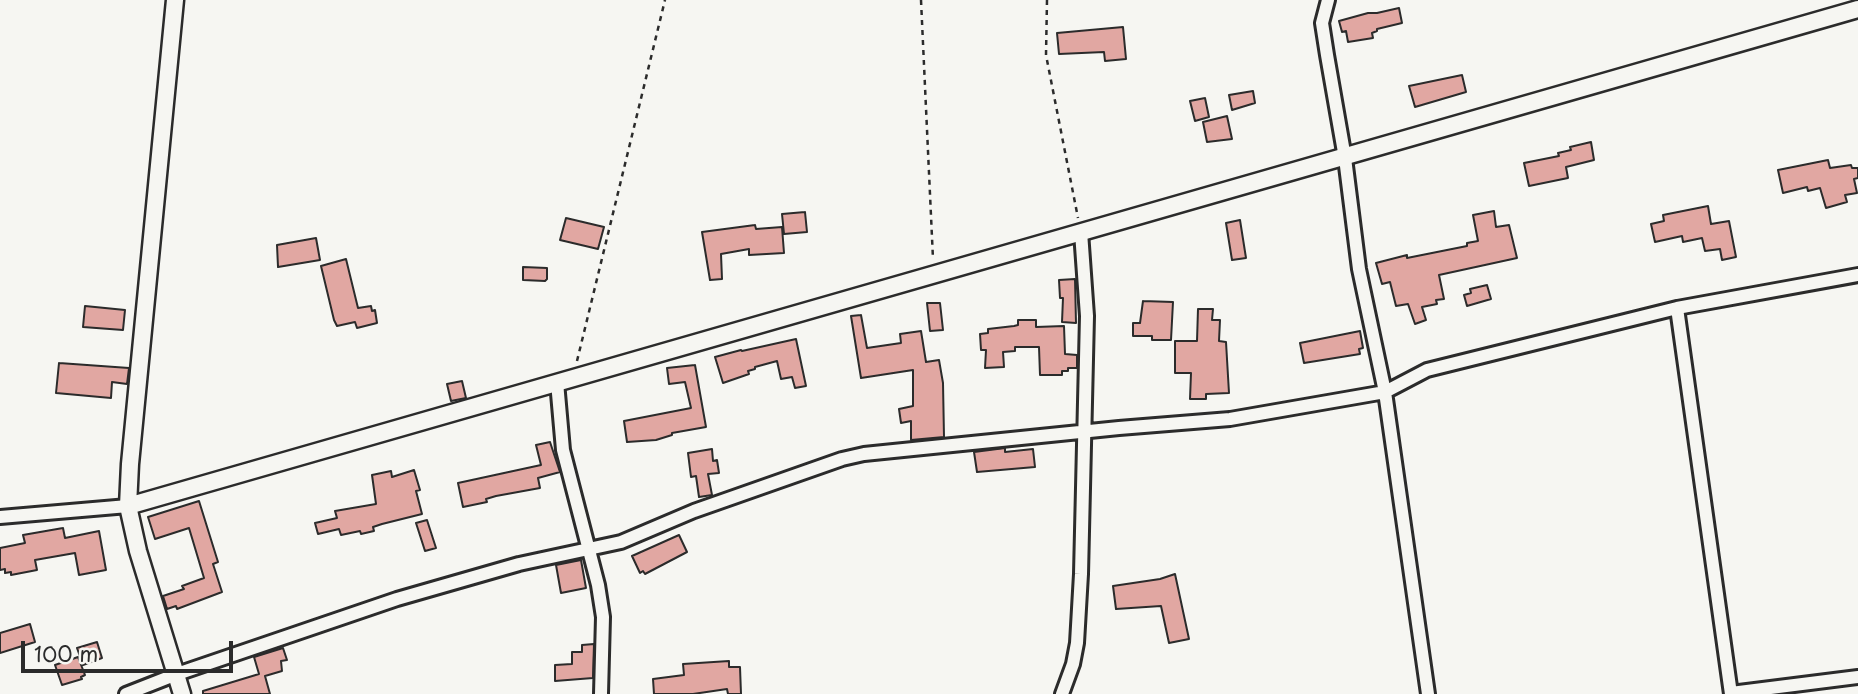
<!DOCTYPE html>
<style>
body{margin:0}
#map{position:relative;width:1858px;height:694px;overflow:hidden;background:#f6f6f2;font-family:"Playpen Sans",sans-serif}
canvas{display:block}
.scale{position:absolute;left:21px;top:641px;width:212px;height:32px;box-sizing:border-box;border:4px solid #2b2b2b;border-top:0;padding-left:9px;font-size:21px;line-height:24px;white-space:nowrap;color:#2b2b2b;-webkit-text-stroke:5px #f6f6f2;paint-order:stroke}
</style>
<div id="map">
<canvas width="1858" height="694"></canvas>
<div class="scale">100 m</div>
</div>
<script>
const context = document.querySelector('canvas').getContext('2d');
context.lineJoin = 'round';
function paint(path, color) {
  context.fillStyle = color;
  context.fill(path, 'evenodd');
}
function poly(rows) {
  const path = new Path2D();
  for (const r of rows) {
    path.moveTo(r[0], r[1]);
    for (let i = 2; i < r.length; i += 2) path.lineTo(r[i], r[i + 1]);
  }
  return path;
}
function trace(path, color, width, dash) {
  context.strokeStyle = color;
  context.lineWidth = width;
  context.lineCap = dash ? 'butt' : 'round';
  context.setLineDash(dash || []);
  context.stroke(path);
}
const building = poly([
 [1399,8,1402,23,1377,29,1377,31,1372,33,1373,38,1348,42,1346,31,1342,32,1339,21,1368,13,1377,13,1399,8],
 [1123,27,1126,59,1105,61,1104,52,1059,54,1057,33,1123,27],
 [1462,75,1466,92,1415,107,1409,86,1462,75],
 [1253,91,1255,103,1232,110,1229,95,1253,91],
 [1205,98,1209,117,1195,121,1190,101,1205,98],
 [1227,116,1232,139,1207,142,1203,122,1227,116],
 [1591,142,1594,160,1566,167,1568,178,1529,186,1524,163,1559,156,1558,153,1571,150,1570,147,1591,142],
 [1828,160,1830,168,1851,165,1852,168,1858,168,1858,178,1854,179,1857,193,1845,195,1847,202,1826,208,1820,188,1808,191,1807,187,1783,193,1778,170,1828,160],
 [1708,206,1711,224,1729,221,1736,257,1722,260,1720,249,1705,251,1702,238,1683,242,1682,236,1655,242,1651,224,1664,221,1663,215,1708,206],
 [1494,211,1496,227,1509,225,1517,258,1439,275,1444,299,1436,300,1437,304,1422,307,1426,320,1415,324,1408,304,1396,306,1390,282,1382,284,1376,263,1407,255,1407,258,1467,246,1467,243,1478,241,1473,215,1494,211],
 [805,212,807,232,784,234,782,214,805,212],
 [566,218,604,227,598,249,560,240,566,218],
 [1240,220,1246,258,1232,260,1226,223,1240,220],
 [755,225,756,229,782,227,784,253,749,255,749,249,721,254,722,279,710,280,702,232,755,225],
 [316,238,320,260,278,267,277,245,316,238],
 [346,259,358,308,371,306,372,311,375,310,377,323,357,328,355,322,337,326,334,320,321,266,346,259],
 [523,267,547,268,547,279,545,281,523,280,523,267],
 [1075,279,1076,323,1062,322,1063,298,1060,298,1059,280,1075,279],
 [1487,285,1491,299,1467,306,1464,295,1471,293,1470,289,1487,285],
 [1143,301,1173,302,1171,340,1152,340,1152,336,1133,336,1133,323,1140,323,1143,301],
 [927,303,940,303,943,330,930,331,927,303],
 [85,306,125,310,123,330,83,327,85,306],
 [1198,309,1213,309,1212,320,1220,320,1219,341,1226,342,1229,393,1206,394,1206,399,1190,399,1191,373,1175,373,1175,341,1197,341,1198,309],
 [861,315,867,348,901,343,900,334,921,331,926,362,939,360,943,383,944,437,911,440,911,421,901,423,899,409,913,406,913,370,861,378,851,316,861,315],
 [1018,320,1036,320,1036,327,1064,326,1065,354,1077,355,1077,368,1068,368,1068,371,1062,371,1062,375,1040,375,1039,347,1015,347,1015,351,1003,352,1004,367,985,368,986,350,981,350,980,334,988,333,988,329,1014,326,1018,325,1018,320],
 [1360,331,1363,348,1359,349,1360,354,1304,363,1300,343,1360,331],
 [796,339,806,386,795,388,792,377,781,379,777,361,755,367,755,369,748,371,749,374,723,383,715,357,741,350,742,351,796,339],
 [59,363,129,368,127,384,112,382,111,398,56,393,59,363],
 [695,365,706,427,672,433,672,435,656,440,627,442,624,421,691,408,685,382,669,384,667,368,695,365],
 [462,381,466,398,451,401,447,384,462,381],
 [550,442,560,472,538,478,540,488,496,496,486,499,487,502,463,507,458,483,541,465,536,445,550,442],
 [1005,448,1005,452,1033,449,1035,467,977,472,974,452,1005,448],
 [712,449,713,461,717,460,719,473,708,474,712,495,699,497,696,476,691,477,688,453,712,449],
 [414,470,420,490,416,491,422,514,382,524,373,527,374,531,361,534,360,531,341,535,339,529,318,534,315,523,337,518,335,511,376,504,372,475,391,471,392,477,414,470],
 [199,501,218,562,213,564,222,592,177,609,176,606,167,609,163,596,184,589,182,586,204,578,189,528,155,539,148,517,199,501],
 [427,520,436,548,425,551,416,523,427,520],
 [63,528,65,538,99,531,106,570,79,575,75,553,35,560,37,570,11,575,11,572,5,573,5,569,0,570,0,548,25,543,23,535,63,528],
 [679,535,687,552,645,574,643,571,640,573,632,556,679,535],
 [581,560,586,588,561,593,556,565,581,560],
 [1175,574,1189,639,1169,643,1161,606,1116,609,1113,586,1160,579,1175,574],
 [30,624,35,642,0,653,0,633,30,624],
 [97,642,102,658,83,665,77,648,97,642],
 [594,644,593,678,555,681,555,665,572,664,572,652,582,652,582,645,594,644],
 [283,648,287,660,281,661,282,671,265,676,270,694,203,694,203,691,259,674,254,657,283,648],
 [78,657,85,675,81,677,82,679,62,685,55,665,78,657],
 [729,661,729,667,740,667,741,694,728,694,727,689,693,694,654,694,653,679,684,675,683,664,729,661]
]);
const path = poly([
 [921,0,933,259],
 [1047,0,1046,55,1078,218],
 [577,361,665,0]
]);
const street = poly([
 [1328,0,1322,23,1327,55,1345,158,1359,269,1385,392,1428,694],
 [1677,308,1731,694],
 [557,382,563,450,598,585,603,617,601,694],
 [0,517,128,506],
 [1731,693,1858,677],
 [126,694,177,674,397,599,519,564,621,542,694,511,842,459,864,454,1119,428,1230,419,1385,392,1427,370,1677,308,1858,275],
 [1062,694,1073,664,1077,643,1081,574,1087,316,1081,232]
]);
const secondary = poly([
 [175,0,130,464,128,506,138,551,182,694],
 [128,506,1858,9]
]);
paint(building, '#e1a7a2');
trace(building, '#2b2b2b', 2);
trace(street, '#2b2b2b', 18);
trace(secondary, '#2b2b2b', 21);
trace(path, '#2b2b2b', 2.5, [5, 5]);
trace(street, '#f6f6f2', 12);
trace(secondary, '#f6f6f2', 16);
</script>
